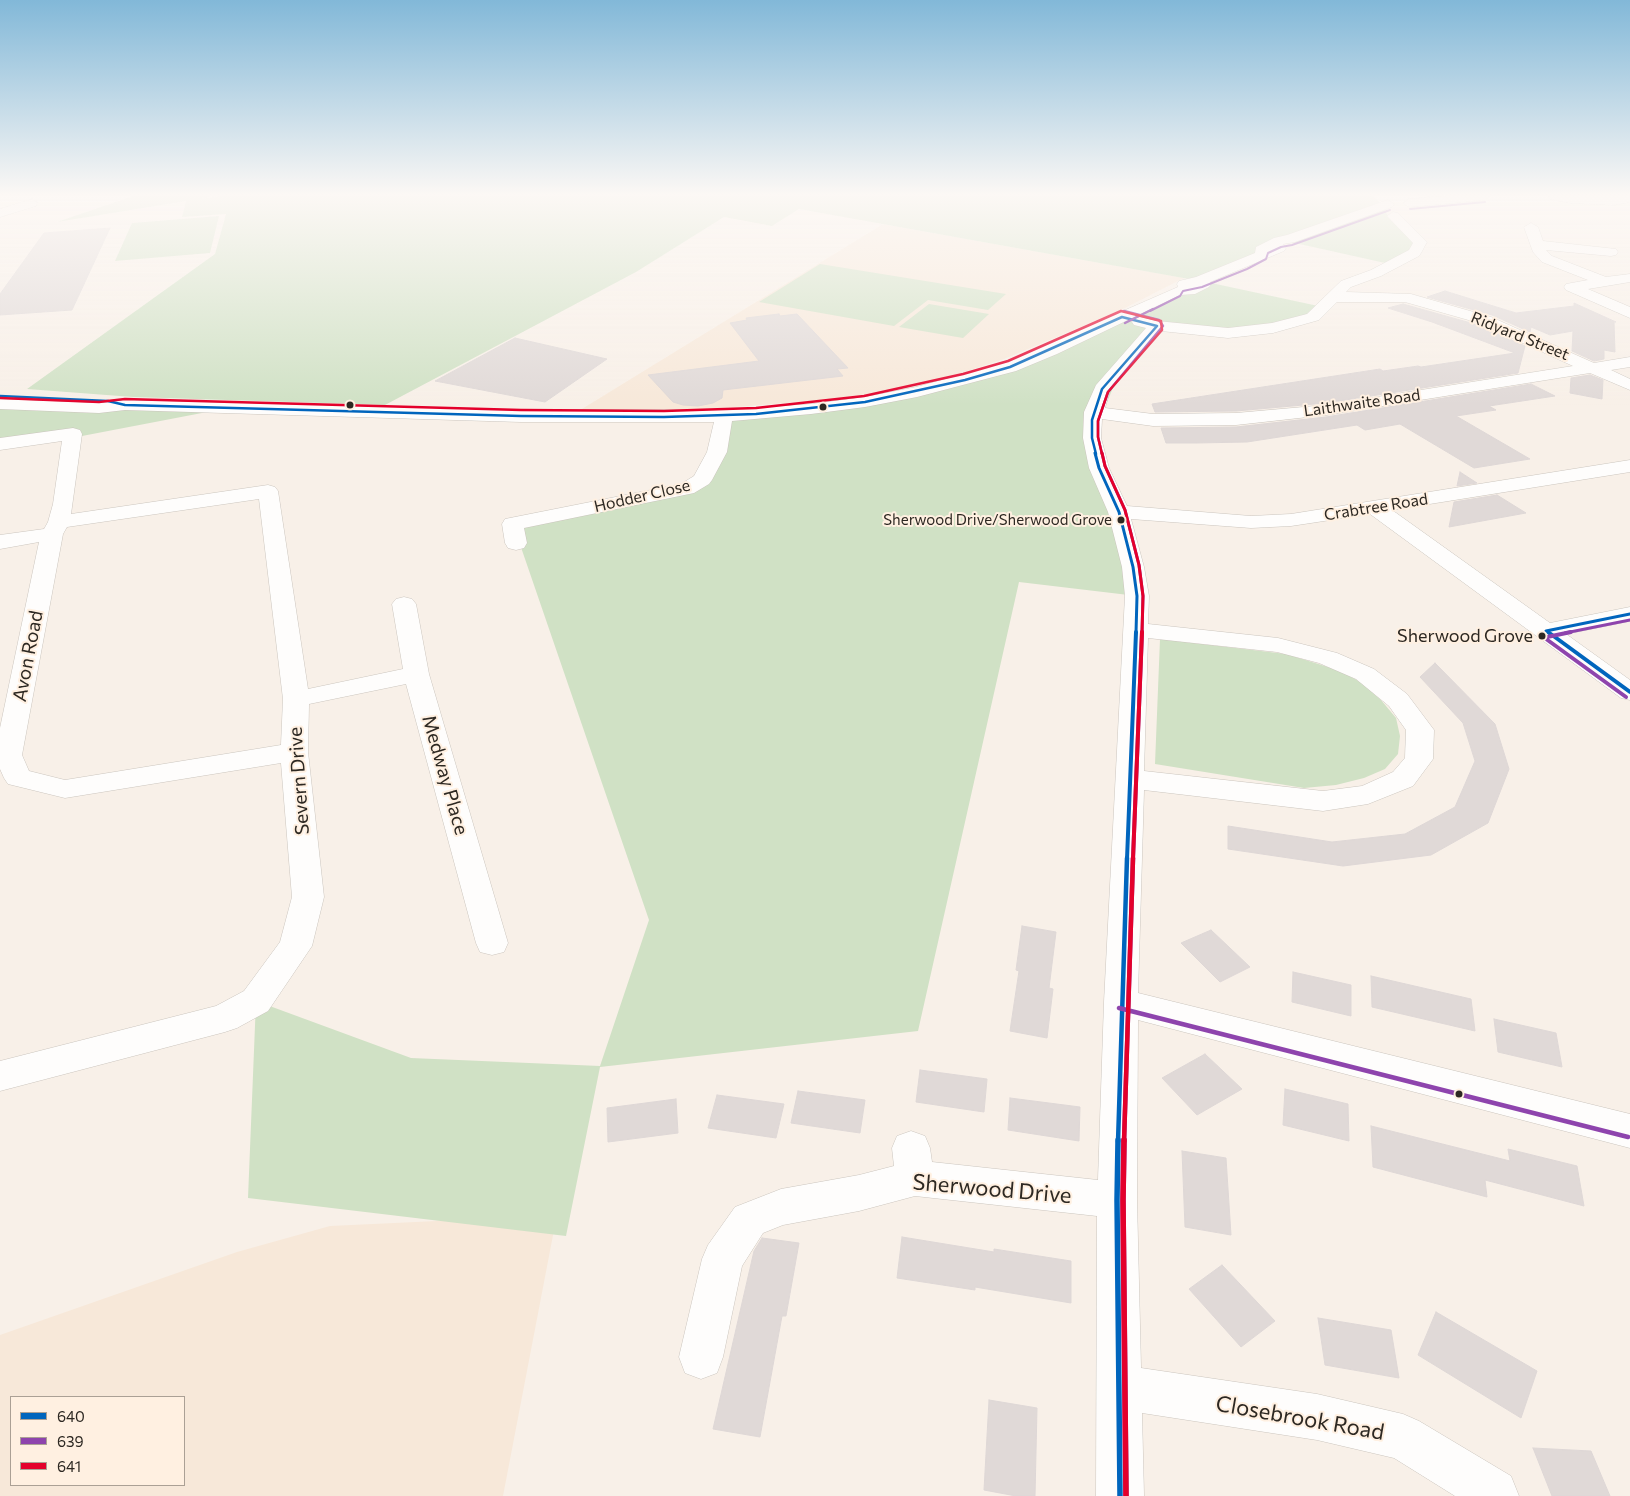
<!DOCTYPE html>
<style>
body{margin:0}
#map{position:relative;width:1630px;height:1496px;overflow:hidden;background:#f8f0e8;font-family:Commissioner,sans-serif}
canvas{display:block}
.legend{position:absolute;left:10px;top:1396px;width:175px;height:90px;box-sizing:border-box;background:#fff0e1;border:1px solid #aba095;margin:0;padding:6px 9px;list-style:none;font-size:15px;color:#2d2822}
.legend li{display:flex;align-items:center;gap:10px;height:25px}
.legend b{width:25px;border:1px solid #aba095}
</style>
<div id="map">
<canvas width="1630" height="1496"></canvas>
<ul class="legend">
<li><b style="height:6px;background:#0065bd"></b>640</li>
<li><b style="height:6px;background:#8e44ad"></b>639</li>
<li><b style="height:6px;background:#e4002b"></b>641</li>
</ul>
</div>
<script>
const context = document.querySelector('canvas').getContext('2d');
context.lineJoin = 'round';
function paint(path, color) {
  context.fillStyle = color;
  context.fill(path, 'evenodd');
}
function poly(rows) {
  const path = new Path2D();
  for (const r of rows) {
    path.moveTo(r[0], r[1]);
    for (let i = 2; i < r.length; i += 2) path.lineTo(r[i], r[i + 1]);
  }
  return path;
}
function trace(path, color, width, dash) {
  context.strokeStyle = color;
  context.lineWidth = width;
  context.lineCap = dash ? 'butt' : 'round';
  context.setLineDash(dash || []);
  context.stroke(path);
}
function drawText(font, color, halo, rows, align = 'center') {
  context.font = font + ' Commissioner,sans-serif';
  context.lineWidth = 4;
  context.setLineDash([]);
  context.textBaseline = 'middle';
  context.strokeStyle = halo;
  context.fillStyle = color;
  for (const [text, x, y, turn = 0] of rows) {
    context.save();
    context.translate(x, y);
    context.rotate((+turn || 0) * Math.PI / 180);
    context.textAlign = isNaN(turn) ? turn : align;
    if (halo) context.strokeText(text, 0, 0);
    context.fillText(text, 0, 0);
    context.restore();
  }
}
const built = poly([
 [883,224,1184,278,1125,308,1057,337,1004,359,949,377,853,398,708,409,577,412],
 [501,1218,554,1230,503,1496,0,1496,0,1335,237,1252,330,1226],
 [11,1397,184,1397,184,1485,11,1485]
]);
const green = poly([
 [133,196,213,196,201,199,218,196,1372,196,1377,199,1391,220,1420,242,1394,265,1286,241,1202,281,1323,307,1286,324,1210,332,1130,319,1157,326,1123,364,1092,438,1137,596,1019,582,918,1031,600,1067,566,1236,248,1198,256,1001,411,1058,600,1066,649,920,513,524,693,485,723,416,865,402,1010,367,1200,281,799,209,772,226,724,217,636,272,385,405,133,397,27,389,215,254,226,214,182,217,186,201,57,222],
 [219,216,210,253,115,261,132,223],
 [820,264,1006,294,988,310,928,300,894,326,759,302],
 [929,304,989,314,963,338,899,327],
 [0,403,228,408,82,436,0,446],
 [1160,639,1286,654,1341,671,1362,683,1381,700,1396,718,1400,736,1398,754,1385,769,1364,778,1336,785,1304,788,1155,764]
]);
const building = poly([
 [110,228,72,310,0,315,0,294,44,233,110,228],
 [1445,291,1516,313,1574,306,1574,303,1616,322,1614,322,1615,352,1604,350,1604,359,1594,361,1572,351,1573,331,1550,335,1531,327,1530,332,1492,315,1427,297,1445,291],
 [1403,304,1478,325,1525,346,1518,373,1326,403,1236,411,1155,412,1152,404,1380,369,1383,371,1418,366,1421,367,1515,353,1432,322,1388,308,1403,304],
 [779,314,780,316,797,314,848,368,837,369,843,376,723,390,722,398,713,403,698,406,683,405,673,402,648,375,759,361,730,323,747,320,746,318,779,314],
 [515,338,607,359,545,402,435,381,515,338],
 [1590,375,1603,380,1602,399,1570,393,1571,378,1590,375],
 [1531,384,1555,396,1489,406,1496,410,1456,416,1530,459,1474,468,1400,424,1365,430,1357,425,1247,442,1196,443,1166,443,1161,428,1236,427,1326,417,1531,384],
 [1460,472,1477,483,1457,486,1460,472],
 [1497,495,1526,513,1449,527,1454,502,1497,495],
 [1435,663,1495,724,1509,769,1488,823,1431,855,1343,866,1228,849,1228,826,1332,842,1405,834,1455,807,1475,761,1463,723,1420,677,1435,663],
 [1022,926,1056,932,1049,988,1053,989,1047,1038,1010,1031,1019,971,1016,970,1022,926],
 [1211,930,1230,948,1250,967,1220,982,1181,943,1211,930],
 [1293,972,1351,985,1351,1016,1292,1002,1293,972],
 [1371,976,1471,999,1475,1031,1372,1007,1371,976],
 [1494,1019,1556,1033,1562,1067,1498,1052,1494,1019],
 [1205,1054,1242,1089,1197,1115,1162,1078,1205,1054],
 [920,1070,987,1079,984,1112,916,1102,920,1070],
 [1285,1089,1348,1104,1349,1141,1283,1125,1285,1089],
 [798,1091,865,1100,860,1133,791,1123,798,1091],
 [717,1095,784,1104,776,1138,708,1128,717,1095],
 [1010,1098,1080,1107,1079,1141,1008,1130,1010,1098],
 [676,1099,678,1133,608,1142,607,1108,676,1099],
 [1371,1126,1510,1161,1508,1149,1577,1166,1584,1206,1485,1180,1487,1197,1373,1167,1371,1126],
 [1182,1151,1226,1158,1231,1235,1185,1227,1182,1151],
 [902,1237,994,1252,994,1249,1071,1261,1071,1303,975,1287,975,1290,897,1278,902,1237],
 [762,1238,799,1243,786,1316,782,1316,760,1437,713,1429,754,1251,762,1238],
 [1222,1265,1275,1321,1241,1347,1189,1289,1222,1265],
 [1436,1312,1537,1371,1521,1418,1418,1355,1436,1312],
 [1318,1318,1391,1330,1399,1378,1325,1365,1318,1318],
 [989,1400,1037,1408,1035,1496,1016,1496,984,1490,989,1400],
 [1533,1448,1591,1451,1610,1496,1552,1496,1533,1448]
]);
const minor = poly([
 [1444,196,1490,196,1484,200,1409,207,1403,203,1409,199,1444,196],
 [1548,196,1630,196,1630,202,1614,205,1570,203,1550,199,1548,196],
 [32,199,38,203,36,206,0,217,0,209,32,199],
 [1388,200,1394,204,1392,207,1295,242,1283,244,1286,248,1284,251,1210,282,1211,284,1209,287,1195,294,1180,295,1057,354,1016,371,917,397,865,407,811,414,732,421,727,452,712,480,709,484,694,493,524,528,527,543,524,548,516,550,508,548,505,543,502,524,505,519,681,484,694,476,707,452,714,422,521,422,125,410,99,413,0,409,0,399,99,403,125,400,521,410,723,410,811,404,865,397,916,387,1004,363,1178,287,1177,284,1179,281,1196,277,1255,253,1256,247,1274,238,1287,235,1388,200],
 [1393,212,1398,213,1427,242,1421,253,1419,256,1381,276,1351,287,1346,292,1411,294,1491,317,1594,363,1630,357,1630,367,1611,370,1630,379,1630,390,1590,373,1326,415,1236,425,1153,426,1102,419,1101,438,1109,468,1127,506,1251,516,1291,514,1630,460,1630,472,1392,510,1550,623,1630,607,1630,621,1566,634,1630,680,1630,700,1621,698,1370,514,1291,526,1251,528,1131,519,1144,567,1149,596,1148,624,1278,638,1337,653,1374,669,1407,694,1434,730,1433,759,1413,786,1368,804,1323,811,1144,790,1138,993,1630,1114,1630,1148,1138,1020,1137,1200,1141,1368,1317,1394,1403,1414,1419,1421,1511,1476,1519,1496,1455,1496,1394,1458,1317,1440,1142,1413,1144,1496,1096,1496,1097,1216,915,1196,859,1211,783,1225,763,1233,742,1266,723,1357,717,1373,701,1379,685,1373,679,1357,702,1259,708,1245,735,1207,781,1189,859,1175,894,1166,892,1148,897,1136,911,1131,925,1136,930,1148,932,1162,1098,1180,1104,1002,1125,596,1122,567,1108,512,1089,468,1083,438,1084,412,1096,385,1146,328,1134,325,1132,322,1134,319,1140,317,1157,321,1228,328,1272,323,1307,314,1341,281,1371,270,1409,250,1413,243,1387,216,1393,212],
 [1337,302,1405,302,1479,323,1573,366,1326,405,1236,413,1153,414,1105,408,1110,390,1161,331,1228,338,1273,333,1319,320,1337,302],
 [1148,638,1277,652,1319,663,1356,679,1389,706,1406,730,1405,758,1393,772,1362,786,1323,791,1144,771,1148,638],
 [1531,223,1538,227,1543,241,1616,249,1618,252,1616,255,1611,256,1546,250,1552,256,1606,277,1630,274,1630,282,1588,289,1630,307,1630,318,1566,290,1564,287,1566,284,1588,280,1542,262,1533,252,1524,227,1531,223],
 [73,428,80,430,82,434,71,514,268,485,275,487,278,491,308,689,403,669,392,604,396,599,404,597,412,599,416,604,429,674,508,943,504,952,492,955,480,952,476,943,406,684,309,704,308,752,324,897,312,946,268,1011,237,1028,225,1032,0,1091,0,1061,216,1006,244,991,280,942,292,897,281,763,65,798,8,784,4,778,0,769,0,728,39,542,0,549,0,535,44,529,48,522,53,504,62,441,0,450,0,438,73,428],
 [259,499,283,699,281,745,65,780,29,771,22,755,63,534,67,527,259,499]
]);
const bus1Far4 = poly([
 [0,396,108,401,125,405,521,416,664,417,756,414,865,402,965,380,1010,367,1122,317,1157,326,1102,389,1092,420,1092,438,1096,454]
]);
const bus1Far3 = poly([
 [1095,453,1099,468,1119,512,1133,567,1137,596,1136,633],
 [1546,631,1549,633],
 [1546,631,1630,614]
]);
const bus1Far2 = poly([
 [1548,632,1630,692],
 [1127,859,1136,632]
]);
const bus1Far1 = poly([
 [1118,1142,1127,858]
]);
const bus1 = poly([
 [1118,1140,1117,1200,1120,1496]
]);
const bus2Far5 = poly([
 [1410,209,1485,202],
 [1150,311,1180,296,1183,291,1202,287,1247,269,1266,259,1268,253,1281,247,1292,245,1390,210]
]);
const bus2Far4 = poly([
 [1125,323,1153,309],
 [1102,454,1098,437,1098,421,1108,392,1163,326,1159,320,1124,311]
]);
const bus2Far3 = poly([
 [1102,453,1105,466,1125,510,1139,565,1143,596,1142,633],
 [1565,633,1630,620]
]);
const bus2Far2 = poly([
 [1542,636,1626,697],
 [1547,637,1571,632],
 [1133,859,1142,632]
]);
const bus2Far1 = poly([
 [1119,1008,1628,1137],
 [1124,1142,1133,858]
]);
const bus2 = poly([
 [1124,1140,1123,1200,1126,1496]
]);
const bus3Far4 = poly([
 [0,398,99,402,125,399,521,410,664,411,756,408,864,396,963,374,1008,361,1121,311,1161,321,1162,330,1108,392,1098,421,1098,437,1102,454]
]);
const bus3Far3 = poly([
 [1102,453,1105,466,1125,510,1139,565,1143,596,1142,633]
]);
const bus3Far2 = poly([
 [1133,859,1142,632]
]);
const bus3Far1 = poly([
 [1124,1142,1133,858]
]);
const bus3 = poly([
 [1124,1140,1123,1200,1126,1496]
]);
const markers = [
 [350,405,4.5,"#2d2822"],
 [823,407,4.5,"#2d2822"],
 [1121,520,4.5,"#2d2822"],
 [1542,636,4.5,"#2d2822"],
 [1459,1094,4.5,"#2d2822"]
];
const farBusnames = [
 ["Sherwood Drive/Sherwood Grove",1112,520]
];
const farStreetnames = [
 ["Ridyard Street",1520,336,22],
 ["Laithwaite Road",1362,403,-8],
 ["Hodder Close",642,496,-13],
 ["Crabtree Road",1376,507,-9]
];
const busNames = [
 ["Sherwood Grove",1533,636]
];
const streetNames = [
 ["Avon Road",28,656,-79],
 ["Medway Place",445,775,74],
 ["Severn Drive",299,781,-94]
];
const nearStreetnames = [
 ["Sherwood Drive",992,1189,5],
 ["Closebrook Road",1300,1418,10]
];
paint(built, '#f7e8d9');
paint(green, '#d0e1c5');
paint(building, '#e0d9d7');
trace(building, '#ded7d6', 1);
trace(minor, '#cbc5be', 1);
paint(minor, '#fefdfc');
trace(bus1Far4, '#0065bd', 2.5);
trace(bus1Far3, '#0065bd', 3);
trace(bus1Far2, '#0065bd', 4);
trace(bus1Far1, '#0065bd', 4.5);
trace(bus1, '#0065bd', 5.5);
trace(bus2Far5, '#8e44ad', 2);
trace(bus2Far4, '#8e44ad', 2.5);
trace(bus2Far3, '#8e44ad', 3);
trace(bus2Far2, '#8e44ad', 4);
trace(bus2Far1, '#8e44ad', 4.5);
trace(bus2, '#8e44ad', 5.5);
trace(bus3Far4, '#e4002b', 2.5);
trace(bus3Far3, '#e4002b', 3);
trace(bus3Far2, '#e4002b', 4);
trace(bus3Far1, '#e4002b', 4.5);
trace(bus3, '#e4002b', 5.5);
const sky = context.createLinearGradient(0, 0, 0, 405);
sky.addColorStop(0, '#82b8d8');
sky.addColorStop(0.48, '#fcf8f5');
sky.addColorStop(1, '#fcf8f500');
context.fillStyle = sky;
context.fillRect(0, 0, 1630, 405);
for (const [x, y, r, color] of markers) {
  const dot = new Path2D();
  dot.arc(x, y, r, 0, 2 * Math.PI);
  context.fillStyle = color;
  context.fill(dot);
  trace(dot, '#fff0e1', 2);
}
drawText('15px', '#2d2822', '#fff0e1', farBusnames, 'right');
drawText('16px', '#2d2822', '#fff0e1', farStreetnames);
drawText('18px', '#2d2822', '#fff0e1', busNames, 'right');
drawText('19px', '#2d2822', '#fff0e1', streetNames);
drawText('22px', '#2d2822', '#fff0e1', nearStreetnames);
</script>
